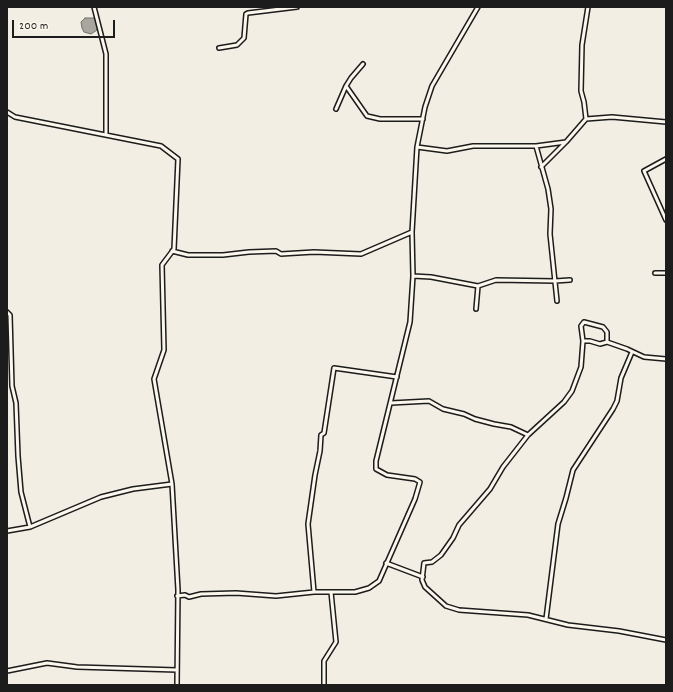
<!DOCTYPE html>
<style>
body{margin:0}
#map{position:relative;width:673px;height:692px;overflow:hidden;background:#f2eee4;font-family:Dekko,sans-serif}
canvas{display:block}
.frame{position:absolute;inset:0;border:8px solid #1c1c1c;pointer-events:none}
.scale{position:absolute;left:12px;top:20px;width:103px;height:18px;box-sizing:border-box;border:2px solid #1c1c1c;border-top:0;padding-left:5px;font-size:12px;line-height:14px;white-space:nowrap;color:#1c1c1c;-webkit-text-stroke:3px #fbf7ec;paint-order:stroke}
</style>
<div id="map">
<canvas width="673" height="692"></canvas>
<div class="frame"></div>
<div class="scale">200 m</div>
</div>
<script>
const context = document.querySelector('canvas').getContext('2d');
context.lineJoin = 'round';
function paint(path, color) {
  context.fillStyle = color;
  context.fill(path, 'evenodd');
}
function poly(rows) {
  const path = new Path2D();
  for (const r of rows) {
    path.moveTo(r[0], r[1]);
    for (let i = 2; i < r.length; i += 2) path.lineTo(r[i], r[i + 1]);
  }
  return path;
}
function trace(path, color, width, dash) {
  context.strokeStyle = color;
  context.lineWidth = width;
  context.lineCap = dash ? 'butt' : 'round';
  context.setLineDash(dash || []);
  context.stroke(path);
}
const water = poly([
 [85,18,95,18,98,24,97,30,91,34,84,32,82,28,81,22,85,18]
]);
const minor = poly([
 [94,7,106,54,106,135],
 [219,48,237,45,244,38,246,14,248,13,297,7],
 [346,86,367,116,380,119,423,119],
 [336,109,346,86,351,78,363,64],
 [7,112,15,117,161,146,178,159,174,249,162,265,164,350,154,379,172,484,178,590,177,685],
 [586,119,584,102,581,91,582,45,588,7],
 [536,146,548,189,551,209,550,234,557,301],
 [417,147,447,151,473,146,536,146,566,142,586,119,612,117,666,122],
 [666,159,644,171,666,220],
 [541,167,566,142],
 [172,251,188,255,223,255,249,252,276,251,281,254,314,252,361,254,412,232],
 [655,273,666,273],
 [413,276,431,277,478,286,496,280,555,281,570,280],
 [476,309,478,286],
 [7,312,10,315,12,386,16,403,18,456,21,492,30,527],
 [607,342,607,332,603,327,584,322,581,326,583,341,590,341,600,344,607,342,627,349,644,357,666,359],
 [391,403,429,401,443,409,464,414,475,419,494,424,511,427,528,435,564,402,572,391,581,367,583,341],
 [528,435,503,467,490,489,459,525,453,538,441,555,432,562,424,563,422,580,425,587,446,606,459,610,528,615,568,625,619,631,666,640],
 [7,531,30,527,101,497,133,489,172,484],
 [386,563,423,577],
 [314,592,308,524,315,475,320,451,321,435,324,433,334,368,397,377],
 [177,596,185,595,189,597,201,594,236,593,276,596,314,592,355,592,369,588,379,581,415,499,420,482,415,479,387,475,376,469,376,461,410,322,413,276,412,232,417,147,425,107,432,86,478,7],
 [546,619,558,524,566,498,573,470,613,409,617,401,621,378,632,352],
 [7,671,47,663,77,667,177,670],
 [324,685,324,661,336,642,331,592]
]);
paint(water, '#a9a6a0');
trace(water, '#716f6b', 1);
trace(minor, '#1c1c1c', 6);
trace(minor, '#fbf7ec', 3);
</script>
